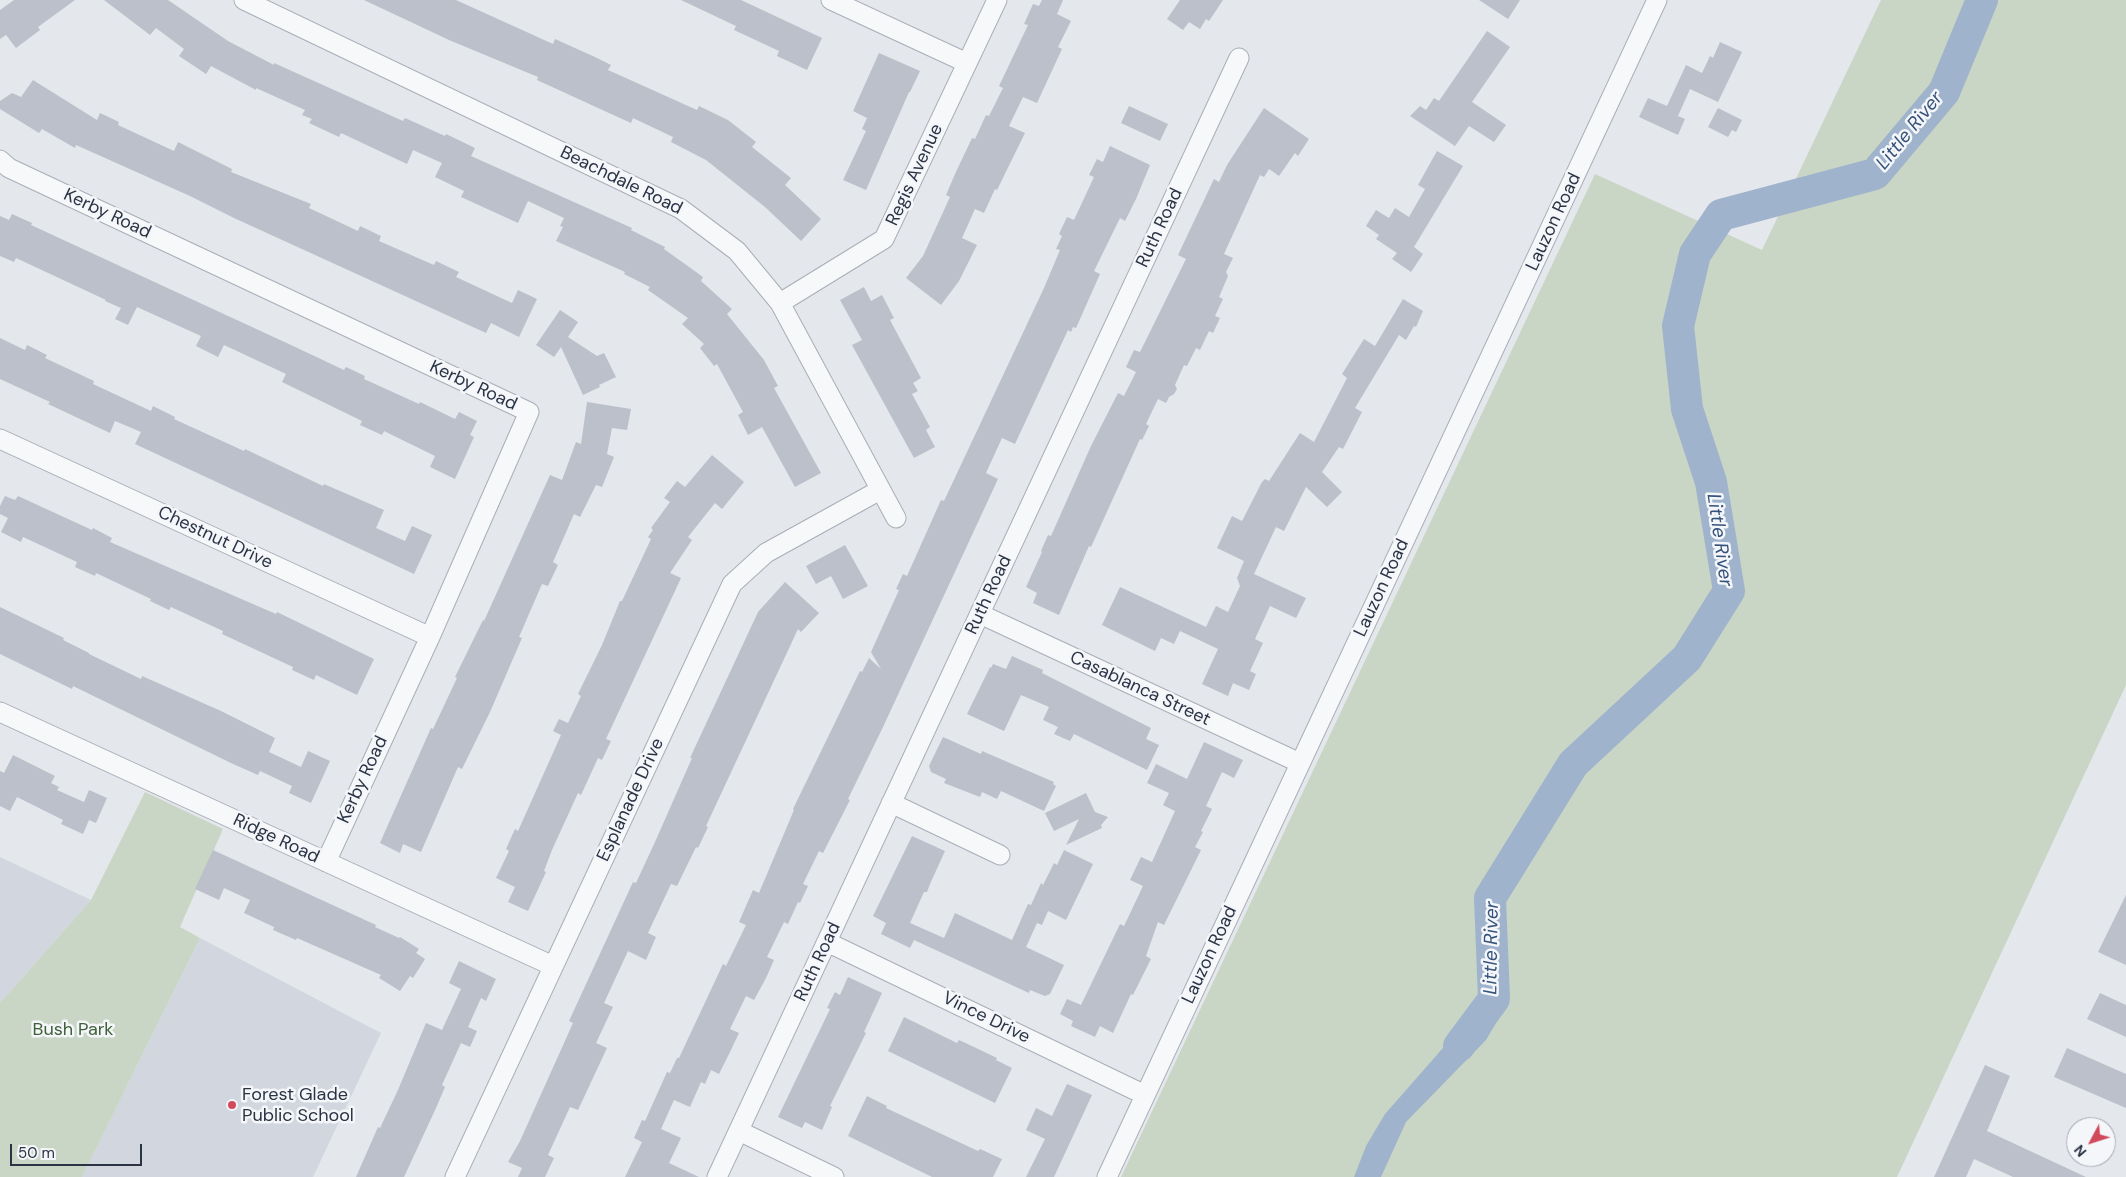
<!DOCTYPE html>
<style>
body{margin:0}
#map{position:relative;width:2126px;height:1177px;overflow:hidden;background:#e4e7ec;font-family:"DM Sans",sans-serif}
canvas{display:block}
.north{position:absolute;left:2066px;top:1117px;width:50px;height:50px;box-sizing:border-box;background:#f4f6f9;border:1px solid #a4a8b1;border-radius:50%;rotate:230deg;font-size:14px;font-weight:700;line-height:20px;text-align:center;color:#2b3445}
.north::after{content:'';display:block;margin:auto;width:18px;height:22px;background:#d1495b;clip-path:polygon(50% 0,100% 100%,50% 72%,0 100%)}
.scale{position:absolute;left:10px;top:1144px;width:132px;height:22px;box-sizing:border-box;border:2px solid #2b3445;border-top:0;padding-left:6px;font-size:15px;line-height:18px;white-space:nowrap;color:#2b3445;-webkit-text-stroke:4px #f4f6f9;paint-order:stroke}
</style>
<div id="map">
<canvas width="2126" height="1177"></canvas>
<div class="north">N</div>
<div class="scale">50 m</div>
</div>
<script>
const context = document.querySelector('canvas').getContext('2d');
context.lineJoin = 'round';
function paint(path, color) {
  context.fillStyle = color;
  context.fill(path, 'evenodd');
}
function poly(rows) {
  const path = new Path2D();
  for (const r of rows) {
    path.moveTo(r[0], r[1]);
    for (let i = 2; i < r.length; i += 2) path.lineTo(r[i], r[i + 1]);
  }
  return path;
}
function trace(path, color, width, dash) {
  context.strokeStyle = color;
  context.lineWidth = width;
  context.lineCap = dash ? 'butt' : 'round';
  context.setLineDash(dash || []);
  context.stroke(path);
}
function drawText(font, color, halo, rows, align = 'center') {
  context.font = font + ' "DM Sans",sans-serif';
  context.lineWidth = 5;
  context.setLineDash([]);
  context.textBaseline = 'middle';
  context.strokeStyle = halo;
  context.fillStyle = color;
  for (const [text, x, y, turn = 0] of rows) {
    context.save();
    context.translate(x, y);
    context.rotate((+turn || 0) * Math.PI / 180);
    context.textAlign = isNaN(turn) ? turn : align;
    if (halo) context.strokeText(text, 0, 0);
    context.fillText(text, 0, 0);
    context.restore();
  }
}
const built = poly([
 [0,857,91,900,0,1003],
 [200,938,381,1033,313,1177,82,1177]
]);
const green = poly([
 [1881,0,2126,0,2126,685,1897,1177,1121,1177,1595,174,1762,250],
 [145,792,223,829,180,927,200,938,82,1177,0,1177,0,1003,91,900]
]);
const water = poly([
 [1476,1006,1499,1018,1486,1040,1406,1122,1381,1177,1354,1177,1366,1146,1385,1114,1443,1048]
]);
const river = poly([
 [1459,1046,1494,999,1490,898,1573,764,1687,658,1729,591,1711,482,1687,409,1678,326,1695,254,1721,215,1875,174,1944,92,1982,0]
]);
const building = poly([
 [14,0,75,0,38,27,40,30,16,48,6,35,0,39,0,10],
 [104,0,168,0,228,41,274,65,274,63,403,121,405,118,445,136,446,134,475,148,471,156,632,228,631,230,665,247,664,249,703,277,701,281,732,309,727,314,764,360,778,386,774,388,821,473,795,487,762,427,748,435,738,415,743,412,717,364,714,366,700,348,704,344,682,324,688,318,648,290,650,287,624,274,625,272,556,241,563,227,560,226,564,218,528,201,518,223,461,197,464,191,435,177,442,163,413,150,407,164,341,133,339,137,309,123,312,119,302,115,305,110,256,88,256,90,211,66,206,74,179,56,184,49,156,28,150,35],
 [364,0,456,0,553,44,555,39,595,57,611,65,608,70,697,110,699,106,728,120,756,142,752,147,791,178,785,185,821,219,801,241,765,207,706,160,671,142,673,137,633,118,631,123,598,108,537,80,538,77,449,40],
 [681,0,741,0,822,38,807,70,777,56,779,51,734,30,736,26],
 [1042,0,1063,0,1057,14,1071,21,1058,47,1062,49,1037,103,1023,97,1009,126,1025,133,997,190,995,189,984,213,975,209,962,238,977,245,959,281,941,305,906,278,923,256,950,197,946,195,955,174,972,138,975,139,986,115,989,116,1003,88,999,86,1028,25,1024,24,1033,4,1039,6],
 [1180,0,1223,0,1209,21,1206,19,1200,29,1189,22,1183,30,1167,19],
 [1479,0,1520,0,1508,19],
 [1487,31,1510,47,1472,102,1506,125,1494,142,1469,126,1455,146,1410,116,1420,106,1426,110,1434,98,1439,101],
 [1720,42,1742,52,1718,102,1690,89,1678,116,1685,119,1678,135,1639,117,1648,98,1667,106,1686,65,1702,73,1710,56,1713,58],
 [879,53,920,71,910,92,909,92,866,190,843,180,866,131,862,129,867,118,853,111],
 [33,80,97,120,100,113,119,122,118,125,174,151,178,142,232,169,231,172,311,204,309,208,358,231,360,226,381,236,379,241,434,265,436,261,459,272,456,277,512,303,518,290,537,299,519,337,491,323,486,333,234,218,190,196,76,145,75,148,42,129,39,133,0,109,0,101,12,93,21,97],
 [1129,106,1168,124,1160,141,1121,123],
 [1264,108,1309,139,1298,156,1295,153,1279,176,1269,169,1264,177,1260,175,1224,254,1233,258,1226,272,1228,276,1219,297,1223,299,1215,316,1220,318,1213,333,1209,331,1200,350,1196,348,1187,366,1184,365,1175,385,1177,389,1174,394,1169,397,1166,403,1158,399,1146,424,1149,426,1142,440,1140,439,1091,547,1089,546,1059,615,1033,603,1037,593,1026,587,1042,552,1041,551,1048,535,1051,536,1091,446,1118,393,1124,396,1136,372,1126,367,1134,350,1140,352,1186,259,1178,255,1214,179,1219,182,1227,165],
 [1718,108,1742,120,1736,132,1732,130,1728,137,1708,127],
 [1110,146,1150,165,1136,199,1125,221,1120,218,1094,271,1100,274,1076,328,1073,327,1071,332,1068,330,1015,444,1002,438,986,473,998,479,883,727,848,799,850,800,823,853,819,851,803,884,808,886,800,903,798,902,788,924,784,922,767,957,774,960,766,978,754,1000,746,996,730,1029,739,1033,730,1052,719,1074,711,1070,705,1084,701,1082,690,1107,674,1100,661,1129,681,1138,669,1163,699,1177,625,1177,642,1142,634,1138,642,1120,645,1121,667,1072,670,1073,677,1058,679,1058,723,964,726,966,746,925,739,922,753,890,759,893,794,810,793,809,860,671,862,672,869,658,881,669,871,652,899,590,896,589,903,574,907,576,941,500,944,501,1044,288,1060,250,1056,249,1062,236,1059,234,1067,217,1074,220,1094,177,1089,175,1097,159,1103,162],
 [1437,151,1463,166,1414,247,1423,254,1411,272,1392,259,1397,253,1376,239,1379,235,1366,226,1376,210,1389,218,1395,208,1409,217,1425,189,1418,185],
 [12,214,32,223,31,225,291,345,344,370,346,367,365,376,364,379,419,404,420,402,455,419,459,412,477,421,470,435,474,437,455,479,430,467,435,456,384,431,382,435,360,425,362,421,282,382,286,374,224,345,218,357,196,346,201,336,137,307,128,325,115,319,121,308,105,301,106,300,16,258,14,262,0,256,0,216,9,220],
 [864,287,871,301,882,295,894,318,890,320,921,378,913,383,918,391,912,394,930,427,926,430,935,447,914,458,852,345,862,340,840,300],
 [1403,299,1423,311,1416,327,1414,326,1406,340,1399,335,1355,408,1362,412,1343,449,1339,447,1322,472,1342,492,1327,507,1306,487,1284,531,1276,527,1254,574,1306,598,1296,618,1270,606,1255,639,1263,643,1250,671,1256,674,1249,690,1233,683,1228,696,1202,684,1218,649,1180,631,1174,644,1161,638,1155,651,1102,625,1120,587,1206,627,1216,606,1228,612,1240,586,1237,578,1244,561,1217,548,1232,516,1242,521,1262,482,1265,479,1269,481,1300,433,1314,442,1347,378,1342,374,1364,339,1375,346],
 [560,310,578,322,568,337,597,356,604,353,616,377,599,385,600,387,583,395,561,347,554,357,536,345],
 [0,338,25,350,27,345,47,355,45,358,94,381,93,384,151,411,153,406,175,417,174,419,244,451,245,449,323,486,324,484,384,510,376,528,405,541,412,526,432,535,414,574,135,444,141,432,115,421,110,433,48,404,50,402,0,379],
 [587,402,631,409,627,430,612,428,607,454,614,457,602,487,596,485,580,517,574,514,553,562,558,565,548,586,542,584,519,637,522,638,490,712,462,769,458,767,421,852,403,844,400,853,380,843,387,827,431,728,433,729,457,678,455,677,483,620,484,621,550,475,562,480,576,442,581,444],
 [712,455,744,482,722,509,715,503,688,537,692,540,670,573,681,578,606,739,611,741,602,760,598,758,581,795,578,793,552,850,544,871,546,872,528,911,508,902,515,887,496,878,509,851,506,849,515,829,518,831,561,735,553,731,559,719,568,723,581,696,578,694,602,645,620,601,622,601,651,539,648,537,653,530,651,528,670,502,664,498,677,481,685,487],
 [5,496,15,500,18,496,92,530,93,528,112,538,110,542,276,614,277,612,374,659,357,695,316,675,314,680,292,670,293,667,222,634,223,631,171,607,169,610,150,601,151,599,96,573,95,576,75,567,77,562,23,537,21,542,1,532,8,518,0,514,0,506],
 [845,545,868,586,843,599,831,576,816,584,806,566],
 [785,582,819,613,801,632,798,629,706,826,708,827,698,848,696,847,677,886,671,884,648,933,656,937,646,960,628,951,604,1003,613,1007,596,1043,607,1048,578,1110,570,1107,548,1155,554,1158,545,1177,518,1177,522,1168,508,1162,520,1141,573,1023,569,1021,633,882,636,883,655,842,692,758,690,758,758,612],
 [0,607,64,638,63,640,89,653,89,654,141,679,142,676,221,711,275,738,269,752,301,767,308,751,330,761,311,803,289,793,292,786,260,771,258,775,233,764,73,686,72,689,0,654],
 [1012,656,1043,670,1042,673,1151,728,1146,739,1159,745,1147,770,1074,734,1070,741,1054,734,1058,727,1043,720,1049,707,1021,695,1004,731,967,714,990,667,991,668,993,664,1006,669],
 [943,737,981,754,982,751,1054,782,1053,784,1056,786,1044,811,1001,791,997,799,982,792,980,797,944,783,946,779,931,772,929,766],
 [1204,742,1243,760,1234,778,1222,772,1206,806,1212,809,1201,831,1203,832,1195,847,1201,850,1164,925,1158,922,1146,956,1151,959,1133,995,1131,994,1113,1033,1100,1026,1095,1037,1071,1026,1073,1021,1060,1014,1067,999,1081,1005,1120,924,1124,926,1143,886,1130,880,1141,857,1152,862,1175,811,1163,805,1169,793,1147,783,1156,764,1187,779],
 [13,755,55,776,51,783,59,787,57,790,84,802,89,790,107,798,96,823,89,820,83,834,61,824,63,820,17,797,10,811,0,806,0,771,4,773],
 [1086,793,1095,812,1108,817,1101,825,1102,828,1066,845,1079,819,1054,831,1045,813],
 [912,836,945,851,930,884,927,892,924,892,910,923,944,938,955,913,1012,940,1028,904,1031,905,1041,883,1043,885,1054,863,1057,865,1064,850,1093,864,1066,920,1048,911,1042,925,1037,923,1026,947,1064,965,1050,994,1045,996,1030,990,1029,993,914,940,910,948,881,934,886,923,873,916],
 [213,850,376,925,375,927,399,938,400,937,419,949,416,953,425,959,413,978,410,976,400,991,379,978,381,975,297,938,296,940,273,930,274,927,244,913,250,900,224,888,219,900,195,889],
 [2126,895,2126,965,2098,952],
 [459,961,496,979,486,1001,481,998,468,1027,477,1031,470,1047,461,1043,442,1085,445,1087,436,1108,404,1177,356,1177,378,1127,380,1128,398,1090,426,1023,442,1030,461,989,449,983],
 [848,977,882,993,864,1032,866,1033,830,1106,832,1107,822,1130,805,1122,802,1128,778,1117,830,1009,827,1008,835,992,840,995],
 [2100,993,2126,1005,2126,1037,2087,1019],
 [904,1017,957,1043,959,1040,974,1047,997,1058,996,1060,1012,1068,995,1103,888,1051],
 [2067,1048,2126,1074,2126,1108,2054,1077],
 [1985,1065,2010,1076,1987,1131,2086,1177,2013,1177,1974,1159,1966,1177,1934,1177],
 [1067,1084,1092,1095,1054,1177,1026,1177,1045,1139,1026,1130,1036,1108,1052,1116],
 [867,1096,887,1106,886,1108,978,1151,980,1149,1002,1159,993,1177,932,1177,848,1136]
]);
const minor = poly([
 [244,0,681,209,737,251,780,303,896,518],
 [831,0,967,63],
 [0,160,9,168,529,412,430,637,326,862],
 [780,303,884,239,997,0],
 [0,439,430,637],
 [980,614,1300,763],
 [0,712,553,966],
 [891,803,1000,855],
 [827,942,1145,1095],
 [739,1131,834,1177],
 [455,1177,732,584,766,553,880,490],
 [717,1177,1239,58],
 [1107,1177,1657,0]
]);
const markers = [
 [232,1105,5,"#d1495b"]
];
const streetNames = [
 ["Regis Avenue",915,175,-65],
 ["Beachdale Road",621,181,26],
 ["Kerby Road",107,214,25],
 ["Lauzon Road",1554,222,-65],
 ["Ruth Road",1160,228,-65],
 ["Kerby Road",473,386,25],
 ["Chestnut Drive",215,538,25],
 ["Lauzon Road",1382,588,-65],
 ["Ruth Road",989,595,-65],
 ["Casablanca Street",1140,689,25],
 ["Kerby Road",363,780,-65],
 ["Esplanade Drive",631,800,-65],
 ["Ridge Road",276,839,25],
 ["Lauzon Road",1210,955,-65],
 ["Ruth Road",818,962,-65],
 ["Vince Drive",986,1018,26]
];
const parkNames = [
 ["Bush Park",73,1030]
];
const poiNames = [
 ["Forest Glade",242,1095],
 ["Public School",242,1116]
];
const waterNames = [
 ["Little River",1910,131,-51],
 ["Little River",1719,540,82],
 ["Little River",1492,948,-89]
];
paint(built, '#d2d6de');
paint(green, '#c9d6c5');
paint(water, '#9fb4cc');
trace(river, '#9fb4cc', 32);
paint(building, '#bbc0ca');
trace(minor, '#a9aeb7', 21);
trace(minor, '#f7f8fa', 19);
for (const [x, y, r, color] of markers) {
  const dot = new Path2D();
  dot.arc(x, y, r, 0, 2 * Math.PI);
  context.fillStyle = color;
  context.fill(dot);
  trace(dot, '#f4f6f9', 2);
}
drawText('18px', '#2b3445', '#f4f6f9', streetNames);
drawText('18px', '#3f6138', '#f4f6f9', parkNames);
drawText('18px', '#2b3445', '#f4f6f9', poiNames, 'left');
drawText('italic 19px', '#34527a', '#f4f6f9', waterNames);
</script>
